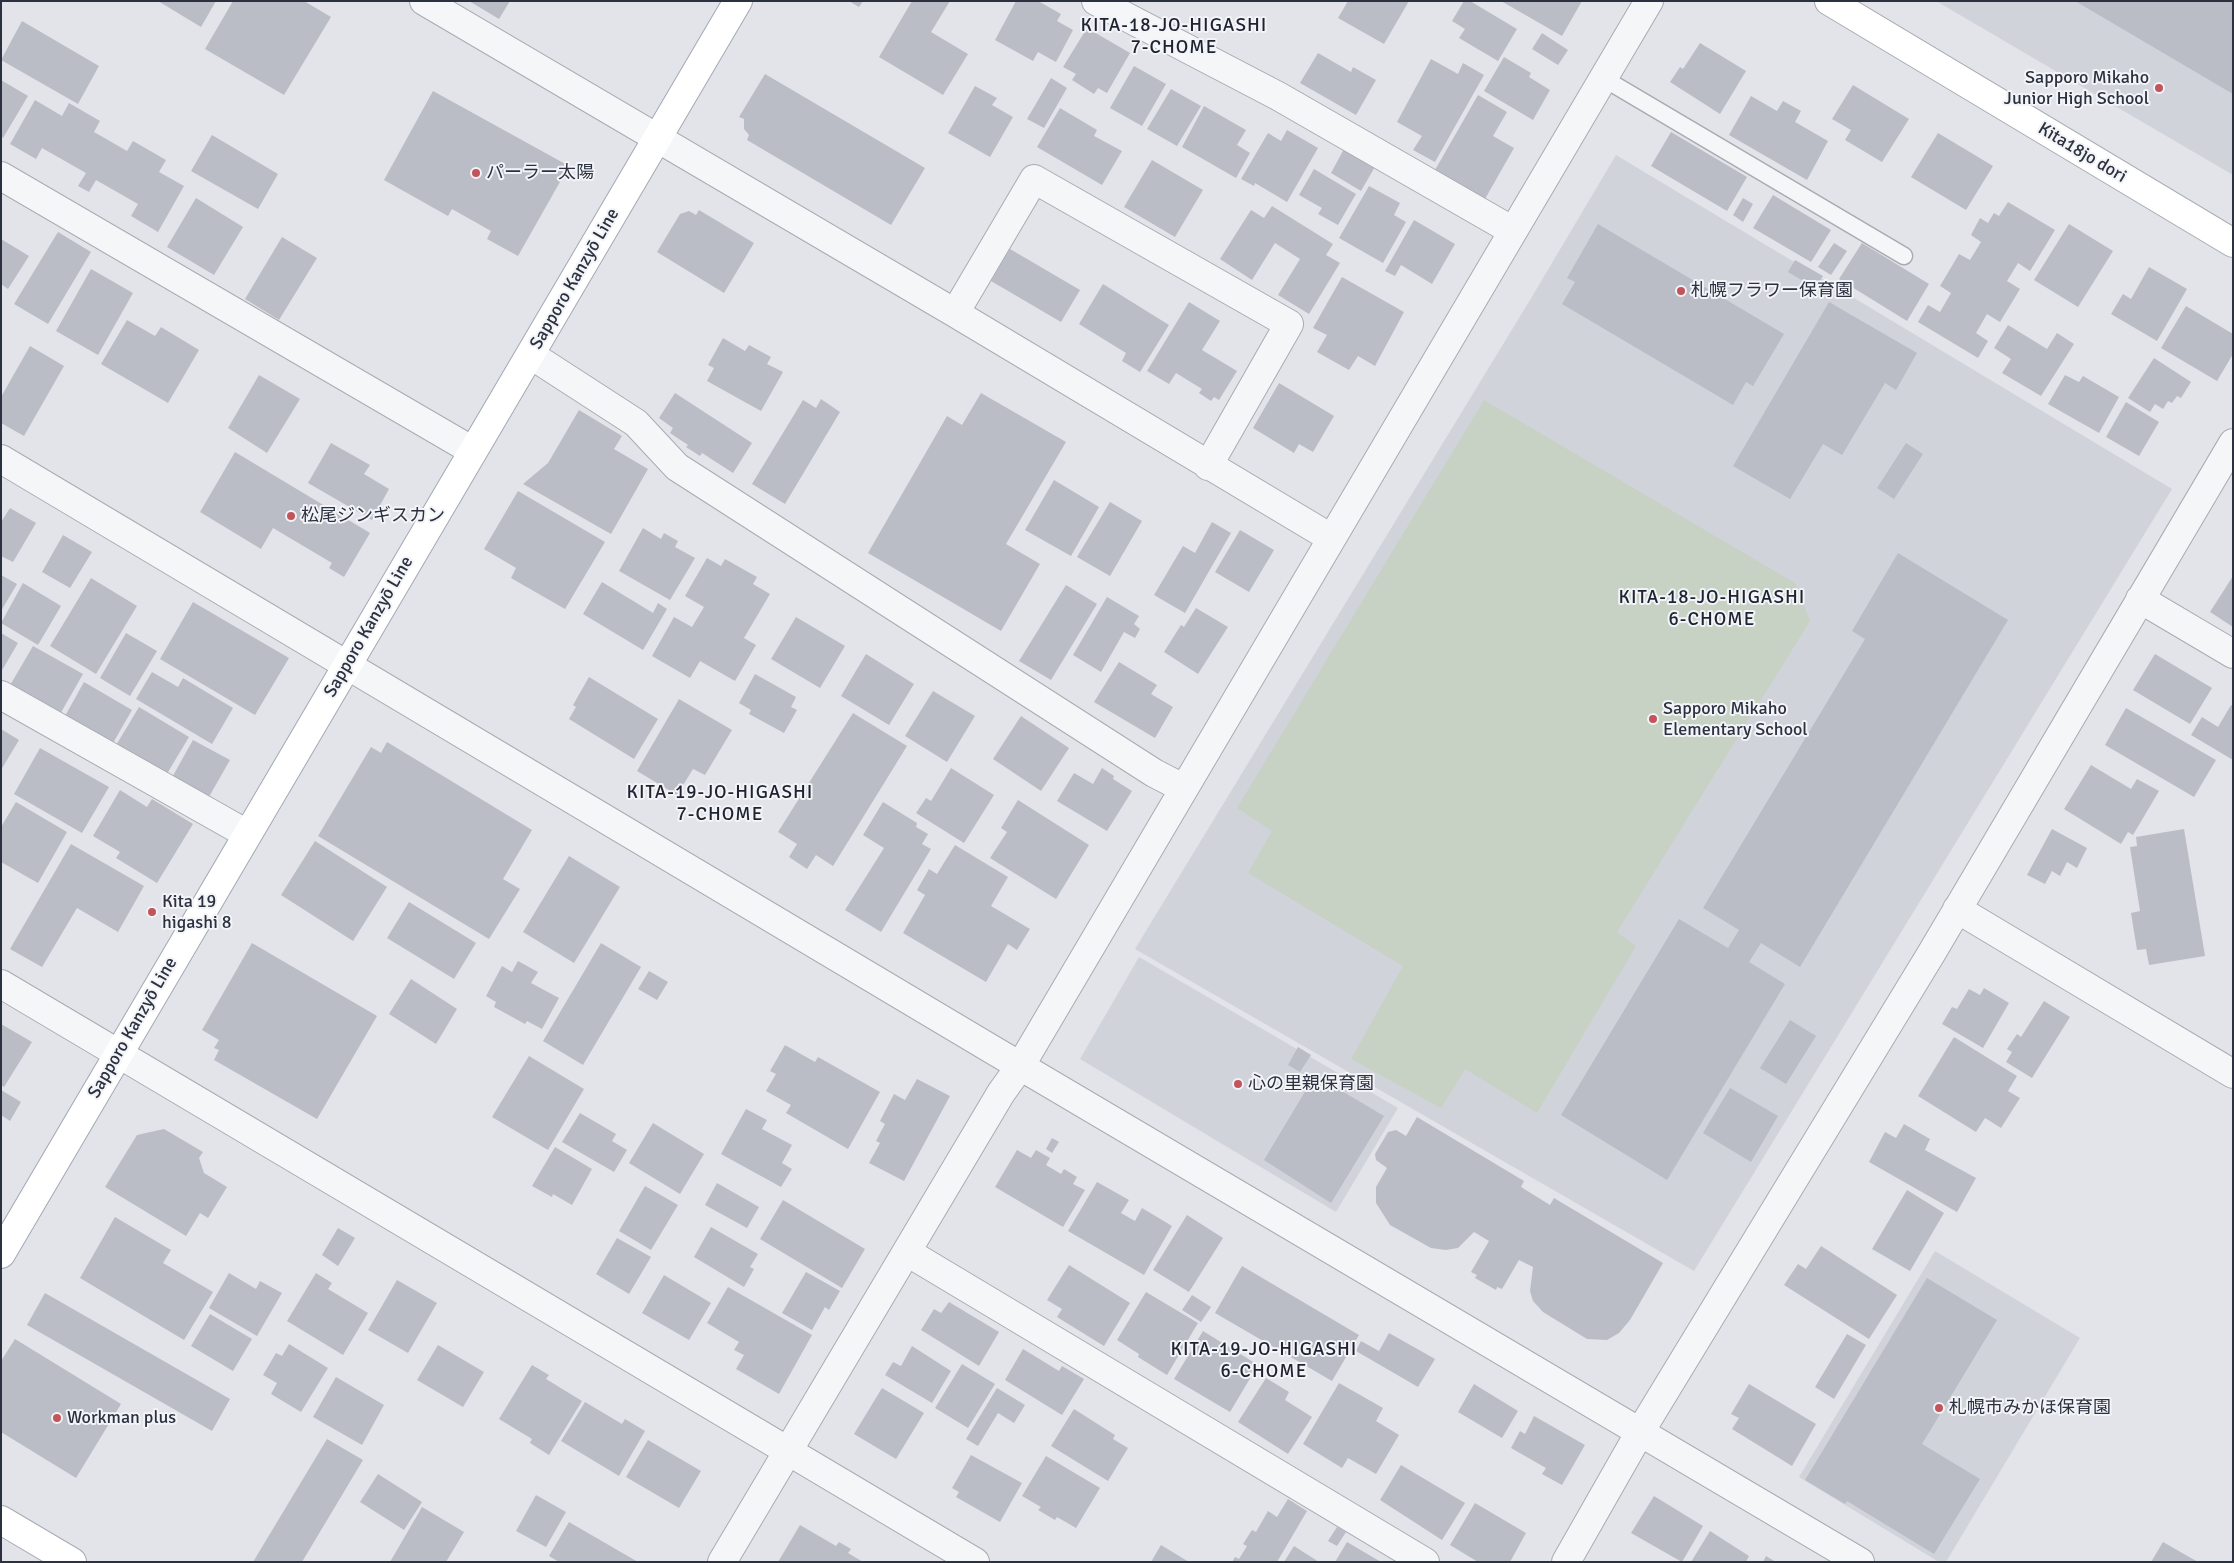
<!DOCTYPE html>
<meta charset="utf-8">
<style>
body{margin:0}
#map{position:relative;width:2234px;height:1563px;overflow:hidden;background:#e2e4e9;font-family:Signika,sans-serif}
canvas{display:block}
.frame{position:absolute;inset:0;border:2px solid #2c3140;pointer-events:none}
</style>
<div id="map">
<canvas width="2234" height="1563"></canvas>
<div class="frame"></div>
</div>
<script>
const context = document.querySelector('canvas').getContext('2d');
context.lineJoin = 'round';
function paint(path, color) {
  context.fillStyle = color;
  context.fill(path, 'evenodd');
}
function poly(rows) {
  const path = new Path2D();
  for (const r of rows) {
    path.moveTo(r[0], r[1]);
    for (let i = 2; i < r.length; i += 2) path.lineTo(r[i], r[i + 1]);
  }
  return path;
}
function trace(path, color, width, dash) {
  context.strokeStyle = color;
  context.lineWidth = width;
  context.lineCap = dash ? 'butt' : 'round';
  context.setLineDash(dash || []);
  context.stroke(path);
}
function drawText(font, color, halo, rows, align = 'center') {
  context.font = font + ' Signika,"Noto Sans JP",sans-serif';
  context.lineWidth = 4;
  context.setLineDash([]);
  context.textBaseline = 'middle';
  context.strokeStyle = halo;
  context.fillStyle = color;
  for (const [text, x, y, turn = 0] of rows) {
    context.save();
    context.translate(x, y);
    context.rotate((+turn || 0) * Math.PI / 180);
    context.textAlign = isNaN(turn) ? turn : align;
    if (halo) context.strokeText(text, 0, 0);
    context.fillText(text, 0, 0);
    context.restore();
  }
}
const built = poly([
 [1936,1,2233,1,2233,175],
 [1616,155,2172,489,1694,1271,1135,949,1530,300],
 [1139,957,1398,1108,1336,1212,1080,1059],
 [1935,1251,2080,1338,1946,1562,1939,1562,1799,1477]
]);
const green = poly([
 [1484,400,1795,583,1810,621,1617,932,1636,946,1537,1113,1465,1069,1441,1108,1351,1059,1403,966,1248,873,1272,831,1237,808]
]);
const building = poly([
 [158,1,216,1,201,27],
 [233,1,304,1,331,17,284,95,205,49],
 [469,1,510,1,499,19],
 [849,1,863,1,859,7],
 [912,1,950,1,931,32,968,54,943,95,879,57],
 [1016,1,1038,1,1061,14,1057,21,1073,30,1056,62,1038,52,1033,61,995,40],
 [1348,1,1409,1,1384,44,1338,18],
 [1464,1,1470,1,1517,29,1498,61,1459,38,1465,29,1452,21],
 [1501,1,1582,1,1562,36],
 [2075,1,2233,1,2233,94],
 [22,21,99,66,78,104,1,60],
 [1087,28,1130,53,1107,93,1098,88,1094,94,1072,80,1076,74,1063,67],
 [1542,33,1568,50,1558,65,1532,49],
 [1700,43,1746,71,1720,114,1670,82,1680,67,1683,69],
 [1318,53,1351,72,1353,67,1376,80,1356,115,1300,83],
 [1504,57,1531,73,1529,77,1550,90,1533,120,1484,91],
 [1431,59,1458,74,1463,63,1484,75,1435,162,1413,150,1422,136,1397,122],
 [1134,66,1166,84,1142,126,1110,108],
 [765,74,925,168,891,225,747,140,749,135,744,129,744,119,739,117],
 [1051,78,1067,88,1044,128,1027,119],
 [1,80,28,96,3,138,1,136],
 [1853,85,1909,119,1882,162,1845,140,1851,130,1832,119],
 [975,86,997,98,992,105,1013,117,990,157,948,133],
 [1171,89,1201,106,1177,146,1147,129],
 [433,91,569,166,518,256,487,239,491,231,452,209,448,216,384,180],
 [1478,95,1507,112,1493,136,1514,148,1485,199,1435,170],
 [1751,96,1777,111,1783,101,1801,111,1795,122,1828,141,1807,180,1729,135],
 [35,100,62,116,69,103,100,121,94,132,127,151,133,141,166,160,159,172,184,186,158,232,131,216,138,204,96,180,89,192,78,186,86,173,42,148,36,159,10,144],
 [1204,106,1246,130,1237,145,1250,153,1236,178,1182,147],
 [1060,108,1097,130,1094,136,1122,151,1102,185,1037,147],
 [1287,130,1318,148,1287,202,1255,183,1254,186,1241,179,1268,133,1281,141],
 [1671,132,1747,177,1727,211,1651,166],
 [1938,133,1993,166,1966,210,1911,177],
 [212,135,278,174,258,209,191,171],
 [1345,147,1376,165,1361,191,1331,173],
 [1152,160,1203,190,1175,237,1124,207],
 [1314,169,1356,194,1338,225,1318,214,1322,208,1299,195],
 [1369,186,1400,203,1394,215,1406,222,1383,263,1339,238],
 [1773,195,1831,230,1811,262,1753,228],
 [196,198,243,227,214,275,167,247],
 [1743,198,1753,204,1743,222,1733,215],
 [2008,202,2055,230,2030,271,2018,263,2007,281,2020,289,2000,322,1987,314,1976,333,1988,341,1978,358,1918,322,1928,305,1940,312,1951,293,1940,286,1959,254,1970,260,1981,242,1971,235,1980,218,1988,223,1994,213,1999,216],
 [1272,206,1333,244,1326,255,1340,263,1309,314,1278,295,1300,259,1275,243,1252,280,1220,259,1251,210,1264,218],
 [699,210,754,243,724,293,657,252,680,214,689,211,696,215],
 [1414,220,1455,244,1432,284,1401,265,1395,276,1385,271],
 [1598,224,1784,334,1753,386,1746,382,1733,405,1562,304,1575,282,1567,278],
 [2069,224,2113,251,2078,307,2034,280],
 [58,232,91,252,48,324,14,304],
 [282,237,317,258,279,320,245,299],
 [1,239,29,256,8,289,1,284],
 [1834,243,1847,251,1831,275,1818,267],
 [1862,243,1929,284,1907,321,1839,279],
 [1010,249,1080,290,1061,322,991,281],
 [1795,260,1823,276,1815,288,1788,272],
 [2149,267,2187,289,2157,341,2111,314,2123,294,2131,299],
 [91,269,133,293,98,355,56,331],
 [1342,277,1404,312,1375,366,1358,356,1349,370,1317,352,1327,335,1313,328],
 [1103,284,1169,325,1140,372,1122,361,1126,353,1079,324],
 [1189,302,1220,321,1202,350,1237,371,1219,400,1214,397,1211,401,1199,393,1202,389,1176,373,1169,384,1147,371],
 [1829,302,1917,353,1896,390,1885,383,1842,455,1823,444,1790,499,1733,466],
 [2186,306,2233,334,2233,354,2217,381,2161,348],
 [127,320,155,336,161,327,199,350,168,403,101,364],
 [2008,325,2047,349,2057,333,2074,344,2041,396,2002,373,2011,359,1994,348],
 [723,338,745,351,749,345,771,357,767,364,783,372,761,411,707,381,714,368,708,365],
 [30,346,64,366,24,436,1,423,1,397],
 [2154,358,2191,382,2181,398,2177,396,2172,403,2168,401,2163,409,2155,404,2150,412,2128,398],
 [259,375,300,399,267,453,228,428],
 [2065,375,2079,382,2083,376,2119,397,2099,433,2048,404],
 [1279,383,1334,416,1313,452,1299,444,1294,453,1253,428],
 [675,393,752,443,733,473,702,453,700,456,686,447,688,445,670,433,673,428,659,418],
 [981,393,1066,442,1006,544,1040,564,1001,631,868,553,947,416,962,425],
 [821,399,840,412,785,504,752,484,803,400,816,408],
 [2126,402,2159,422,2139,456,2106,437],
 [579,410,622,436,614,449,648,469,611,534,523,484,548,463],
 [331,443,370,465,364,474,389,489,372,520,308,483],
 [1906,443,1923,454,1894,499,1877,488],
 [235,452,370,533,344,577,329,568,332,563,273,528,261,549,200,512],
 [1054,480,1099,507,1071,556,1025,530],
 [518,491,605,542,565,609,511,578,516,568,484,549],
 [1110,502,1142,521,1110,576,1077,557],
 [10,508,36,523,13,562,1,556,1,522],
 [1212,522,1231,533,1185,613,1154,595,1183,546,1195,553],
 [643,528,661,539,664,533,678,541,675,547,695,558,670,600,619,571],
 [1240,530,1274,550,1249,592,1215,572],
 [63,535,92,552,70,588,42,572],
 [1898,553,2008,620,1800,967,1761,943,1749,962,1785,984,1667,1180,1561,1115,1679,919,1728,948,1739,930,1703,908,1865,639,1852,631],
 [707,558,721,566,725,559,757,577,753,584,770,594,744,638,756,645,735,681,700,661,690,678,652,656,674,617,692,627,704,607,685,596],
 [1,575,17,584,1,611],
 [2233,576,2233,627,2210,612],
 [91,578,137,606,96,674,50,646],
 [602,582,653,613,658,603,667,609,643,650,583,614],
 [23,583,61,606,38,645,1,623],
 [1066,585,1097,604,1051,680,1019,661],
 [1107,597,1139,616,1134,624,1140,629,1135,638,1124,632,1101,672,1073,655],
 [193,602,289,658,255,715,160,659],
 [1196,608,1228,627,1198,674,1164,652,1181,625,1184,627],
 [796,617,845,646,820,688,771,659],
 [1,633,18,643,1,672],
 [126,633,157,651,130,696,100,678],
 [33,646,83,674,59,716,9,687],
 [866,654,914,684,889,725,841,696],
 [2155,654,2212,688,2190,724,2133,690],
 [1119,662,1157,685,1151,694,1173,707,1155,738,1094,702],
 [152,672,178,687,183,678,233,708,212,744,136,699],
 [755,674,796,697,791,707,797,710,784,733,749,714,751,710,739,703],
 [589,677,658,719,634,759,569,719,576,707,573,705],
 [84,682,132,710,113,743,65,716],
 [933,691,975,716,947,762,905,736],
 [679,699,732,730,705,775,693,769,677,795,637,771],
 [2231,705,2233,706,2233,760,2191,735,2202,717,2218,727],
 [139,707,189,737,165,777,115,747],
 [2126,708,2216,760,2194,797,2105,745],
 [853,713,907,746,833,866,816,855,807,869,789,857,797,844,778,832],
 [1021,716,1069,748,1041,791,993,759],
 [1,729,19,740,1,770],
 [193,740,230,760,206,802,170,781],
 [387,742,532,830,503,879,520,889,489,939,318,836,371,747,381,753],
 [40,748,109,787,82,833,14,794],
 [2091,765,2131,789,2137,779,2159,791,2133,835,2128,832,2121,844,2064,809],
 [951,768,994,795,964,843,916,813,926,798,931,801],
 [1102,768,1114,776,1113,779,1132,791,1107,831,1057,801,1074,773,1093,784],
 [120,790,147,807,152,799,193,824,157,883,116,858,120,852,93,836],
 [1018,800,1089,845,1056,899,990,858,1007,832,1001,828],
 [16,802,67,832,38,883,1,862,1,827],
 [883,802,917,823,916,827,928,834,922,844,931,849,881,932,845,910,884,848,863,835],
 [2052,829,2087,848,2077,868,2067,862,2060,876,2052,871,2045,884,2027,875],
 [2184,829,2205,956,2149,965,2146,949,2137,950,2131,913,2140,911,2130,847,2137,846,2136,837],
 [315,841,387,887,353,941,281,895],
 [71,844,144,886,118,932,77,908,42,967,10,949],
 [955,845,1008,877,991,906,1030,929,1017,950,1008,944,986,982,903,933,925,895,917,890,929,869,937,874],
 [569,856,620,887,574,963,523,932],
 [409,902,476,943,454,979,387,938],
 [252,943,377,1016,317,1119,214,1060,219,1050,214,1048,219,1040,202,1030],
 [601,943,641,967,583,1065,543,1041],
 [518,961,538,972,531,983,559,998,542,1029,527,1021,525,1024,494,1007,496,1002,486,996,502,966,512,972],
 [649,971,668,982,657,1000,638,989],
 [411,979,457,1009,436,1044,389,1014],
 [1984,988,2009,1003,1983,1048,1942,1024,1952,1007,1957,1009,1969,989,1980,995],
 [2044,1001,2070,1017,2032,1078,2006,1062,2012,1052,2007,1049,2017,1034,2021,1037],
 [1790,1020,1816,1036,1786,1084,1760,1068],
 [1,1024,32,1042,4,1087,1,1085],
 [1954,1037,2017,1076,2008,1091,2020,1098,2001,1128,1985,1118,1976,1132,1918,1096],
 [785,1045,815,1062,818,1057,880,1092,848,1149,786,1113,791,1105,766,1091,776,1074,770,1071],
 [1298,1047,1311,1055,1300,1072,1288,1065],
 [529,1056,584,1089,548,1150,492,1117],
 [1315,1075,1384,1116,1331,1203,1264,1160],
 [917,1079,950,1096,904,1181,869,1163,880,1143,876,1141,885,1124,880,1121,894,1094,905,1100],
 [1730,1088,1778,1116,1751,1162,1703,1133],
 [1,1090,21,1102,10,1121,1,1115],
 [746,1109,767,1120,762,1129,792,1145,782,1163,792,1169,781,1187,721,1154],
 [580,1113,616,1134,612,1141,627,1150,614,1172,562,1142],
 [1417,1117,1524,1181,1521,1187,1550,1205,1554,1198,1663,1263,1630,1320,1619,1333,1607,1340,1587,1339,1543,1312,1533,1301,1530,1291,1533,1267,1519,1260,1502,1289,1497,1287,1496,1290,1475,1278,1477,1275,1471,1272,1489,1241,1474,1232,1458,1248,1446,1250,1431,1248,1390,1225,1376,1203,1376,1187,1387,1168,1376,1160,1375,1154,1388,1132,1396,1130,1406,1136],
 [653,1123,704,1154,680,1194,629,1163],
 [1904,1124,1930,1139,1925,1150,1976,1178,1957,1212,1869,1162,1885,1132,1896,1138],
 [164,1129,203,1152,199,1158,204,1173,227,1187,208,1218,200,1213,186,1236,105,1187,137,1135],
 [1052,1138,1059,1142,1052,1153,1046,1149],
 [555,1147,592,1169,572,1205,553,1194,552,1197,532,1186],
 [1017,1150,1031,1158,1036,1150,1050,1158,1046,1165,1061,1174,1064,1169,1077,1177,1073,1184,1085,1190,1063,1227,995,1187],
 [1097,1182,1129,1200,1121,1213,1135,1221,1142,1208,1172,1226,1144,1275,1068,1231],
 [717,1183,759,1207,747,1228,705,1205],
 [645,1186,678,1205,651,1250,619,1231],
 [1907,1190,1944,1213,1910,1271,1872,1249],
 [783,1200,865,1249,842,1288,760,1239],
 [1187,1215,1223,1238,1189,1292,1153,1270],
 [115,1217,171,1250,163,1263,213,1292,184,1340,80,1278],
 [711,1227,758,1254,750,1267,754,1269,744,1287,694,1257],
 [338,1228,355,1238,338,1266,322,1255],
 [617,1238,651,1257,629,1294,596,1274],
 [1821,1246,1897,1295,1869,1339,1784,1285,1798,1264,1806,1269],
 [1069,1265,1130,1303,1104,1346,1057,1317,1062,1309,1047,1300],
 [1242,1266,1359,1335,1332,1381,1215,1313],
 [806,1272,840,1291,829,1310,825,1307,812,1330,782,1313],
 [229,1273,256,1289,260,1281,282,1293,257,1336,209,1308],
 [316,1273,332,1283,328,1289,368,1313,343,1355,287,1321],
 [664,1275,711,1303,689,1340,642,1313],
 [1927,1278,1997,1320,1922,1444,1980,1479,1934,1554,1847,1501,1845,1504,1805,1480],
 [397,1280,437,1303,408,1353,368,1330],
 [728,1287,812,1335,779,1394,736,1369,744,1355,734,1350,739,1342,707,1323],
 [1146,1292,1198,1323,1167,1375,1138,1357,1139,1354,1117,1340],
 [45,1293,230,1399,212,1431,27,1325],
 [1192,1295,1211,1307,1201,1322,1182,1310],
 [949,1302,999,1332,979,1366,921,1330,934,1309,941,1313],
 [210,1314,252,1339,233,1371,191,1346],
 [1203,1331,1258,1365,1230,1412,1174,1379],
 [1389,1333,1435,1359,1418,1387,1356,1351,1361,1341,1379,1351],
 [1847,1334,1866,1345,1834,1399,1815,1387],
 [15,1339,121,1404,76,1478,1,1432,1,1361],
 [289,1344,328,1368,301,1412,271,1394,277,1383,263,1375,276,1353,282,1356],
 [438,1345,484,1372,463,1407,417,1380],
 [912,1346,951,1371,932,1403,885,1375,893,1362,901,1366],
 [1023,1349,1059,1371,1062,1366,1084,1379,1062,1415,1005,1380],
 [962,1364,995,1384,968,1428,935,1408],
 [532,1365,549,1375,546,1379,582,1401,549,1455,530,1443,532,1439,499,1419],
 [336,1377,384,1405,362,1445,313,1417],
 [1266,1378,1289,1392,1285,1400,1312,1417,1288,1454,1238,1422],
 [1339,1383,1383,1408,1376,1421,1399,1435,1376,1474,1348,1458,1342,1468,1303,1444],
 [1474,1384,1518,1411,1502,1438,1458,1412],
 [1749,1384,1816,1424,1792,1466,1732,1429,1739,1418,1731,1414],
 [882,1388,924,1413,896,1459,854,1434],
 [997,1388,1025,1405,1014,1423,998,1413,978,1446,966,1439],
 [585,1402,622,1424,625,1419,645,1431,619,1476,561,1441],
 [1074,1409,1115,1435,1113,1439,1128,1448,1108,1481,1051,1446],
 [1534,1416,1585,1445,1562,1485,1542,1474,1546,1468,1511,1448,1520,1431,1525,1434],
 [327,1439,363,1460,302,1562,253,1562],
 [648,1440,701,1471,679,1508,626,1477],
 [971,1455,1022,1483,1000,1522,956,1497,959,1492,952,1488],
 [1046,1456,1100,1488,1076,1528,1057,1517,1055,1520,1038,1510,1041,1507,1022,1496],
 [1401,1465,1465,1503,1442,1540,1380,1500],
 [378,1474,422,1502,404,1530,360,1502],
 [536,1495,566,1512,546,1547,516,1531],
 [1654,1496,1703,1526,1682,1562,1631,1533],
 [1288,1499,1307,1511,1277,1562,1232,1562,1235,1557,1239,1559,1247,1546,1243,1544,1252,1530,1256,1532,1268,1511,1277,1517],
 [1475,1503,1526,1533,1510,1562,1478,1562,1450,1545],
 [422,1507,464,1532,446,1562,390,1562],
 [569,1522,638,1562,559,1562,549,1556],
 [800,1525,836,1546,839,1542,851,1549,848,1553,863,1562,778,1562],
 [1337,1527,1346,1532,1337,1546,1328,1541],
 [1710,1531,1749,1556,1746,1562,1691,1562],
 [1347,1542,1381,1562,1335,1562],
 [2163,1542,2198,1562,2151,1562],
 [1161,1545,1189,1562,1151,1562],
 [1294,1546,1319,1562,1284,1562],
 [1766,1556,1776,1562,1763,1562]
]);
const lane = poly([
 [1603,78,1904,256]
]);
const street = poly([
 [424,1,955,313,1331,538],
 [1096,1,1278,96,1513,231],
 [1,176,473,451],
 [955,313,1034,179,1289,324,1208,466],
 [531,355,636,423,677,467,1154,773,1183,788],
 [1,459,993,1050,1860,1562],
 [2140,599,2233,654],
 [1,695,247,834],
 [1957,909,2233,1074],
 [1,984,975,1562],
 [907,1252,1425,1562],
 [722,1562,1001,1093,1021,1065,1649,1],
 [1566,1562,1640,1432,1931,954,2233,443]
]);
const secondary = poly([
 [1829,1,2233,243],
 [1,1520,72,1562]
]);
const primary = poly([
 [1,1254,738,1]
]);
const markers = [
 [2159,88,5,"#c2545b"],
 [476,173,5,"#c2545b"],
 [1681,291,5,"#c2545b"],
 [291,516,5,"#c2545b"],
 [1653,719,5,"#c2545b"],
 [152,912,5,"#c2545b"],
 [1238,1084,5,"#c2545b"],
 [1939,1408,5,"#c2545b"],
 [57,1418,5,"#c2545b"]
];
const poiNames = [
 ["Sapporo Mikaho",2149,78,"right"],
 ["Junior High School",2149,99,"right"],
 ["パーラー太陽",486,173],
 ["札幌フラワー保育園",1691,291],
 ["松尾ジンギスカン",301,516],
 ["Sapporo Mikaho",1663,709],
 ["Elementary School",1663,730],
 ["Kita 19",162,902],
 ["higashi 8",162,923],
 ["心の里親保育園",1248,1084],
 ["札幌市みかほ保育園",1949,1408],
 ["Workman plus",67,1418]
];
const streetNames = [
 ["Kita18jo dori",2082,153,31],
 ["Sapporo Kanzyō Line",575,279,-60],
 ["Sapporo Kanzyō Line",369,627,-60],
 ["Sapporo Kanzyō Line",133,1028,-60]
];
const neighbourhoodNames = [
 ["KITA-18-JO-HIGASHI",1174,26],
 ["7-CHOME",1174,48],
 ["KITA-18-JO-HIGASHI",1712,598],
 ["6-CHOME",1712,620],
 ["KITA-19-JO-HIGASHI",720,793],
 ["7-CHOME",720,815],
 ["KITA-19-JO-HIGASHI",1264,1350],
 ["6-CHOME",1264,1372]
];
paint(built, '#d1d3db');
paint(green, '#c7d2c4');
paint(building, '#babdc6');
trace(lane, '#a8abb3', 19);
trace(street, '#a8abb3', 30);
trace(secondary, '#a8abb3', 30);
trace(primary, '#a3a8b4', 30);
trace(lane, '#f5f6f8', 16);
trace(street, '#f5f6f8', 28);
trace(secondary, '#fff', 28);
trace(primary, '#fff', 28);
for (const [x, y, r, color] of markers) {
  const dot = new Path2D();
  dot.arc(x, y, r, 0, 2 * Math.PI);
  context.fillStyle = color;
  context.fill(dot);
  trace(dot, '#f2f4f7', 2);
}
drawText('18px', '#2c3140', '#f2f4f7', poiNames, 'left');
drawText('18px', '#2c3140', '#f2f4f7', streetNames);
context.letterSpacing = '1px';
drawText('19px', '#1e2331', '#f2f4f7', neighbourhoodNames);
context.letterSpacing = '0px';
</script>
